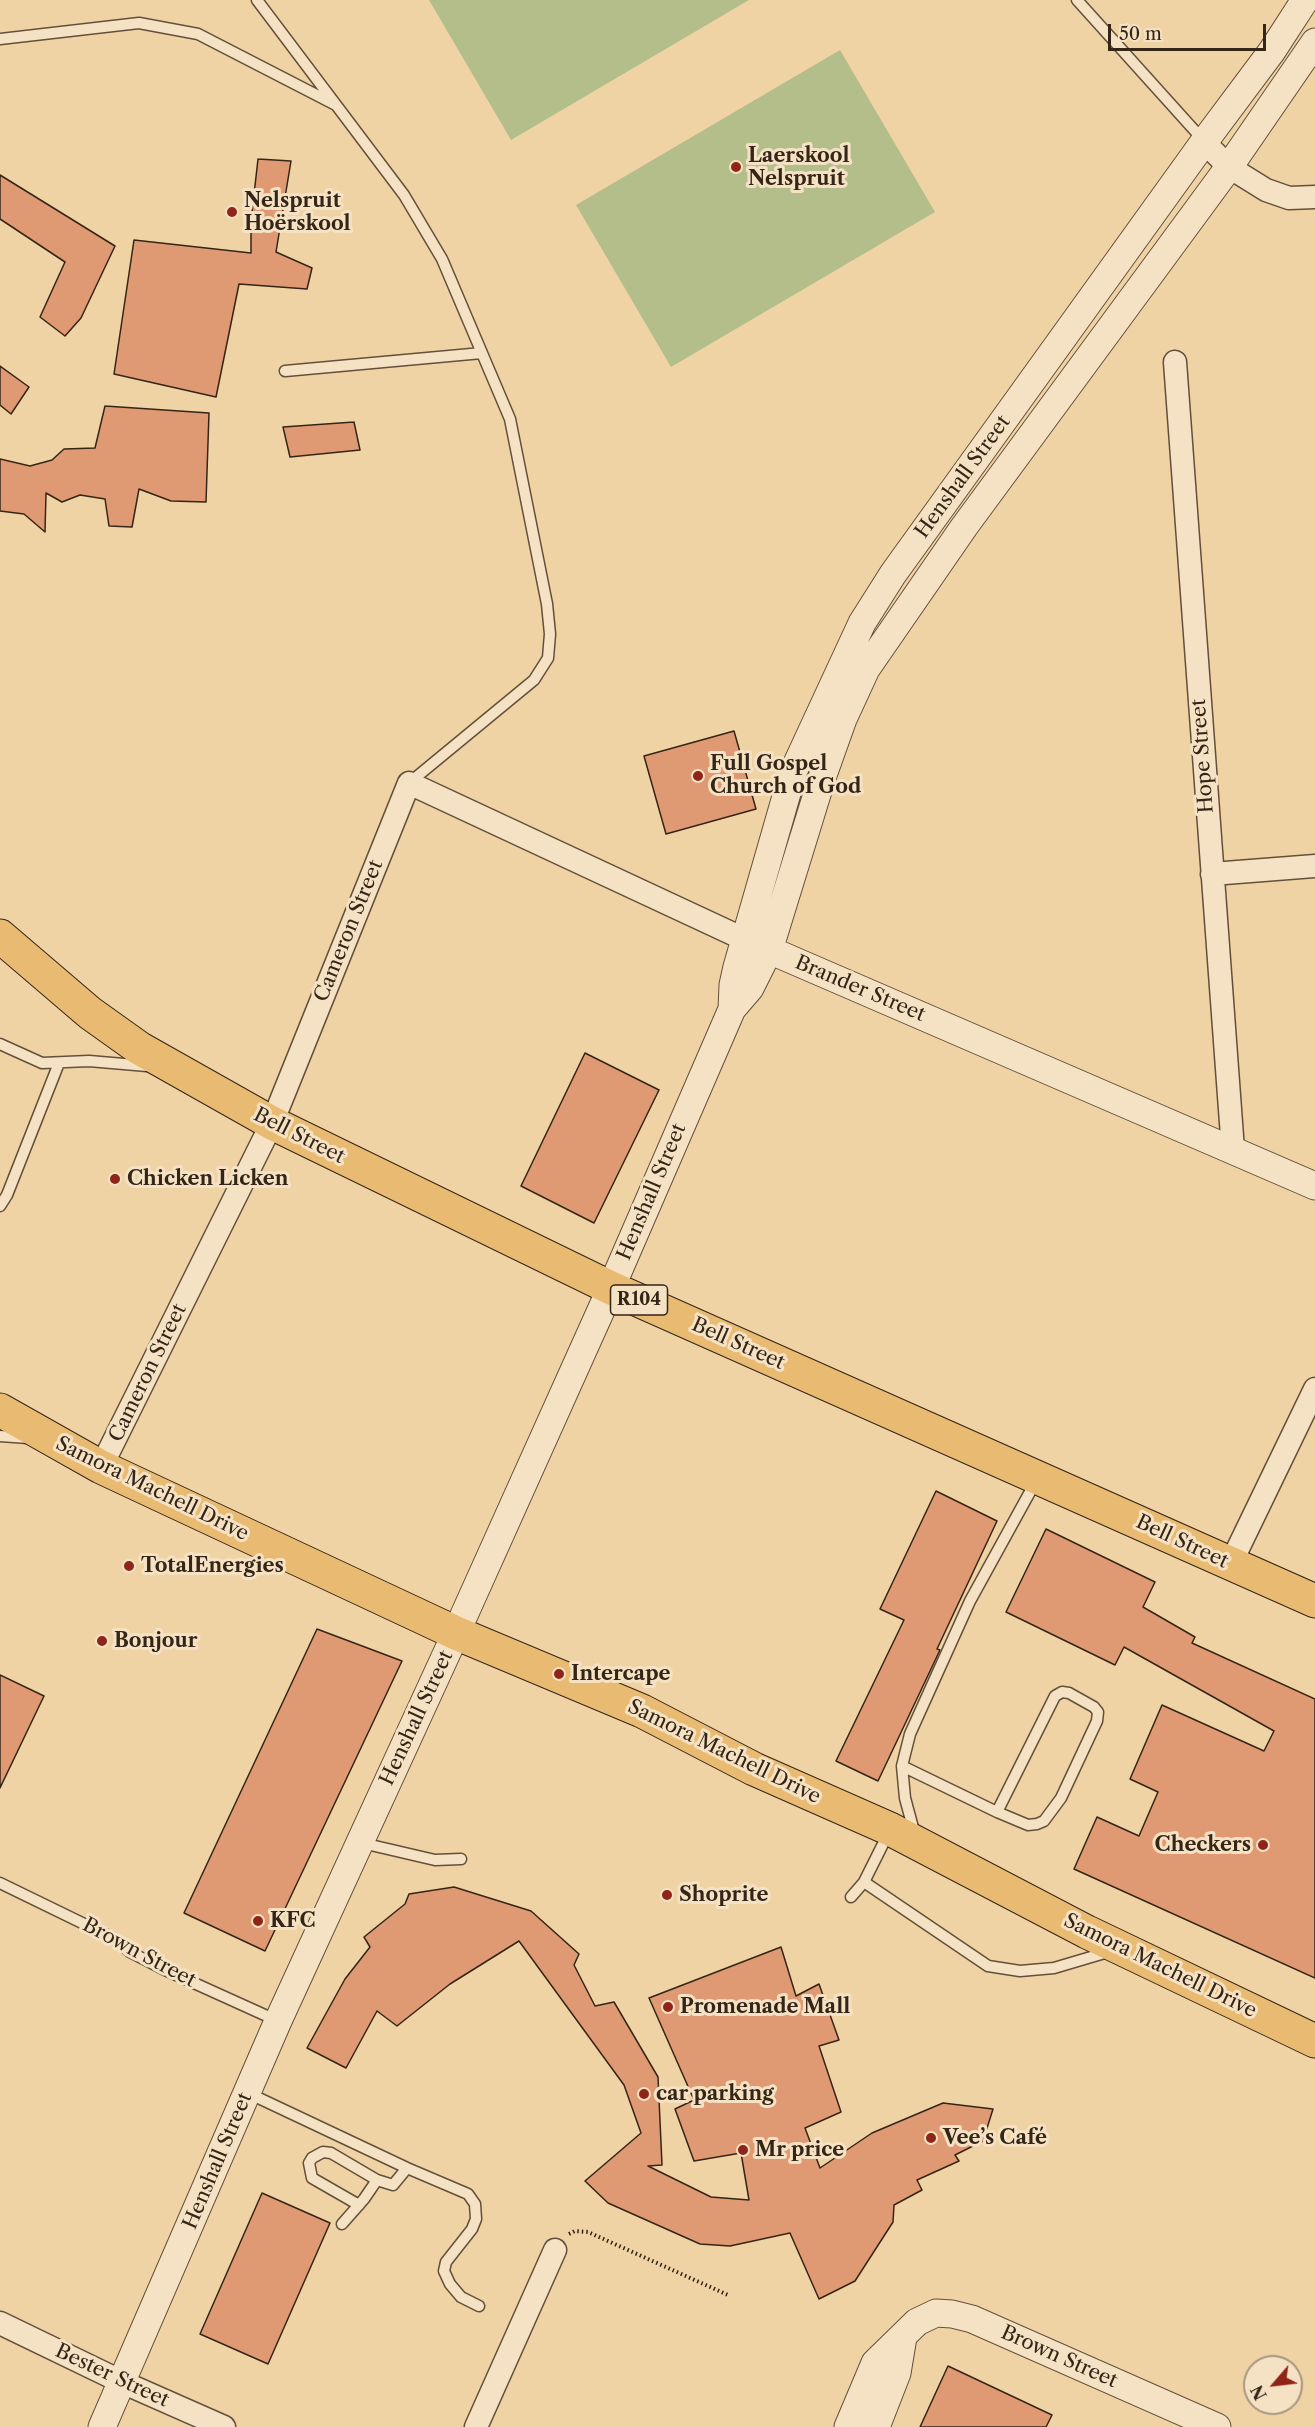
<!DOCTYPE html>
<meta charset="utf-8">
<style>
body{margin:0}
#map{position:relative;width:1315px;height:2427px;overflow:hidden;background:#f0d3a4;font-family:"Libre Caslon Text",serif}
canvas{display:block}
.north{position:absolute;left:1243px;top:2355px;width:60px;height:60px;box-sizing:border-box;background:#f5e2c4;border:2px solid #a8967f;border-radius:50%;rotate:242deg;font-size:16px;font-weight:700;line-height:24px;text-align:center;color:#342517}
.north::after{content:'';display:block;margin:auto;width:21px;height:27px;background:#8f2418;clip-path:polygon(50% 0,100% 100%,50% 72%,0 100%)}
.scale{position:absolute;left:1108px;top:24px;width:158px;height:27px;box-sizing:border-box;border:3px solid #342517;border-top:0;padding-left:8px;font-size:18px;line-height:21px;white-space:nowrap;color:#342517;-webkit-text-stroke:4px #f5e2c4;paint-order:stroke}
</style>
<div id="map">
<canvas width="1315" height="2427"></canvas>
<div class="north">N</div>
<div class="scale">50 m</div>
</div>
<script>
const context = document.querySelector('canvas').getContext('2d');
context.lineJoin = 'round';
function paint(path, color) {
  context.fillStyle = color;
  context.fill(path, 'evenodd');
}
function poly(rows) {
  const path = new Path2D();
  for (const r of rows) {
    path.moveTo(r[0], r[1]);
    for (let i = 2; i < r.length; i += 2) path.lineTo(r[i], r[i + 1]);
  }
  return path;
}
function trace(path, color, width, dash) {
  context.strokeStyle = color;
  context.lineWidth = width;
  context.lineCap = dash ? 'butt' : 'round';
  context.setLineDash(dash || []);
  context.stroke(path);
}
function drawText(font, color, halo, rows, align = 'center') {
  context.font = font + ' "Libre Caslon Text",serif';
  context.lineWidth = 6;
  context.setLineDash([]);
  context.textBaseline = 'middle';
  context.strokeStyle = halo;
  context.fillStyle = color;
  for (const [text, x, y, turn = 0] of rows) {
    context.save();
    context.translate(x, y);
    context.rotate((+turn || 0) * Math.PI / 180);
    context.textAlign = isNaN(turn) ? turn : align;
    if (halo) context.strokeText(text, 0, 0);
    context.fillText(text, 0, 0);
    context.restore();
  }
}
const green = poly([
 [429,0,749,0,511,140],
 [840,50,935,212,671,367,576,205]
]);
const building = poly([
 [258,159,291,161,276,252,312,268,307,289,239,284,216,397,114,374,134,240,251,253,251,221,258,159],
 [0,175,115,246,81,318,65,336,40,317,65,262,0,219,0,175],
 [0,366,29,387,11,414,0,405,0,366],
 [105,406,209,413,206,502,171,501,139,489,132,527,109,526,105,499,80,495,62,502,46,493,45,532,24,514,0,511,0,459,30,466,52,460,64,449,95,448,105,406],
 [354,422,360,450,290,457,283,427,354,422],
 [734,731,756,809,666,834,644,756,734,731],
 [585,1053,659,1090,594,1223,521,1186,585,1053],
 [936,1491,997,1521,937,1649,940,1650,878,1781,836,1761,904,1620,880,1609,936,1491],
 [1046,1529,1155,1582,1143,1607,1195,1637,1192,1643,1315,1699,1315,1978,1074,1869,1097,1817,1139,1836,1158,1792,1130,1779,1162,1705,1264,1751,1274,1731,1124,1647,1115,1665,1006,1612,1046,1529],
 [317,1629,402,1661,265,1951,184,1913,317,1629],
 [0,1675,44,1696,0,1788,0,1675],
 [454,1887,531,1911,579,1954,574,1965,595,2006,614,2002,658,2077,662,2165,648,2166,711,2197,749,2200,741,2153,694,2161,675,2109,694,2100,649,1998,781,1947,796,1996,819,1984,839,2040,819,2046,841,2112,805,2128,820,2168,872,2133,943,2103,993,2109,983,2141,955,2155,959,2161,917,2180,922,2190,894,2205,893,2222,855,2281,819,2299,790,2233,730,2246,700,2244,608,2203,585,2181,641,2133,635,2116,624,2085,519,1941,450,1984,397,2026,377,2011,346,2068,307,2048,345,1979,370,1947,364,1937,405,1904,409,1894,454,1887],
 [262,2193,330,2223,268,2364,200,2334,262,2193],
 [948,2366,1052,2415,1046,2427,920,2427,948,2366]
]);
const path = poly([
 [569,2234,575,2231,588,2232,728,2295]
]);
const service = poly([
 [257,0,404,195,442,259,510,419,547,604,550,634,548,658,534,680,409,783],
 [1077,0,1204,141],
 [0,39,139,23,198,34,334,104],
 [285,371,482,353],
 [0,1044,42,1063,89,1061,147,1066],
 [0,1206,7,1195,59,1063],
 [0,1436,28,1438],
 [902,1766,997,1812,1028,1825,1037,1824,1044,1821,1061,1798,1097,1721,1098,1712,1094,1707,1069,1693,1062,1692,1055,1696,997,1812],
 [915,1835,905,1798,902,1766,910,1734,970,1601,1036,1481],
 [362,1843,435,1860,461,1859],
 [864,1882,988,1966,1020,1971,1054,1968,1108,1952],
 [0,1883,113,1938,130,1952,163,1969,278,2021],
 [851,1897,864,1882,889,1832],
 [248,2093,407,2168,468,2194,475,2204,476,2219,472,2229,446,2262,444,2271,450,2284,461,2297,479,2306],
 [359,2205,312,2178,309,2163,312,2158,323,2152,331,2153,377,2180],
 [342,2224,364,2199,377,2180,393,2185,407,2168]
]);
const minor = poly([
 [1204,142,1229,167,1266,190,1289,198,1315,197],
 [1175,362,1233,1150],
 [1212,874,1315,866],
 [101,1467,272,1123,409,783,746,940],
 [1230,1565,1315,1389],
 [0,2323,122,2382,224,2427],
 [476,2427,555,2250]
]);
const tertiary = poly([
 [753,943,1315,1186],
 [732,1009,733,985,737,967,793,772,862,623,893,574,1204,142,1272,51,1305,0],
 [102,2427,278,2021,456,1633,611,1288,732,1009,750,988,769,950,822,778,843,719,866,669,964,527,1229,167,1315,42],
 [848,2427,875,2363,917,2322,936,2313,952,2314,972,2319,1217,2427],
 [876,2427,897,2373,903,2337]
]);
const primary = poly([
 [0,936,90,1013,139,1048,272,1123,611,1288,1315,1601],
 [0,1410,101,1467,456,1633,642,1711,754,1769,890,1829,1087,1932,1315,2041]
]);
const markers = [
 [736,167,6,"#8f2418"],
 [232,212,6,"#8f2418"],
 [698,776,6,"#8f2418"],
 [115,1179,6,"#8f2418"],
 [129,1566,6,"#8f2418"],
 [102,1641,6,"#8f2418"],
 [559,1674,6,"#8f2418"],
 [1263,1845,6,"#8f2418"],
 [667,1895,6,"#8f2418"],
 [258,1921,6,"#8f2418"],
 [668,2007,6,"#8f2418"],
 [644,2094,6,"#8f2418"],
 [931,2138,6,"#8f2418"],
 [743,2150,6,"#8f2418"]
];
const shields = [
 [639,1300,57]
];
const shieldNames = [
 ["R104",639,1300]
];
const poiNames = [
 ["Laerskool",748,156],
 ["Nelspruit",748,179],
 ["Nelspruit",244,201],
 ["Hoërskool",244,224],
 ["Full Gospel",710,764],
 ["Church of God",710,787],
 ["Chicken Licken",127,1179],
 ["TotalEnergies",141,1566],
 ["Bonjour",114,1641],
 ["Intercape",571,1674],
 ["Checkers",1251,1845,"right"],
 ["Shoprite",679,1895],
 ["KFC",270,1921],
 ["Promenade Mall",680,2007],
 ["car parking",656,2094],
 ["Vee’s Café",943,2138],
 ["Mr price",755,2150]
];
const streetNames = [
 ["Henshall Street",963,477,-54],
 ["Hope Street",1203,756,-94],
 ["Cameron Street",349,931,-68],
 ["Brander Street",860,989,23],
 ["Bell Street",299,1136,27],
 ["Henshall Street",652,1192,-67],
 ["Bell Street",738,1344,24],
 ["Cameron Street",148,1373,-64],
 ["Samora Machell Drive",152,1489,26],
 ["Bell Street",1182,1542,25],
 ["Henshall Street",417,1718,-65],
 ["Samora Machell Drive",724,1752,26],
 ["Brown Street",139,1953,28],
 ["Samora Machell Drive",1160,1966,26],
 ["Henshall Street",218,2161,-67],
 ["Brown Street",1059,2357,24],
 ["Bester Street",112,2376,25]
];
paint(green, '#b4be8b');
paint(building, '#e09a73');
trace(building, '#342517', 1.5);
trace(service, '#63503a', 13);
trace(minor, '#63503a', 25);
trace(tertiary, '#63503a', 29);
trace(primary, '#342517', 35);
trace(path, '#342517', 4, [1.5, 3]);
trace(service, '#f5e2c4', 10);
trace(minor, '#f5e2c4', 22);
trace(tertiary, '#f5e2c4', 27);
trace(primary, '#e8ba72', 33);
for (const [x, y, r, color] of markers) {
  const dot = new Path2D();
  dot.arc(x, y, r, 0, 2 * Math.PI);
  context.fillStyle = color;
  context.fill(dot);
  trace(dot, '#f5e2c4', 2);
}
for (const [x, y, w] of shields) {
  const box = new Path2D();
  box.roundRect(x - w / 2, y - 15, w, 30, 4.5);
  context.fillStyle = '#f5e2c4';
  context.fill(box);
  trace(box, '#342517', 1.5);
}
drawText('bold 18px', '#342517', null, shieldNames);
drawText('bold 20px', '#342517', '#f5e2c4', poiNames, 'left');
drawText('20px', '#342517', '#f5e2c4', streetNames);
</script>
